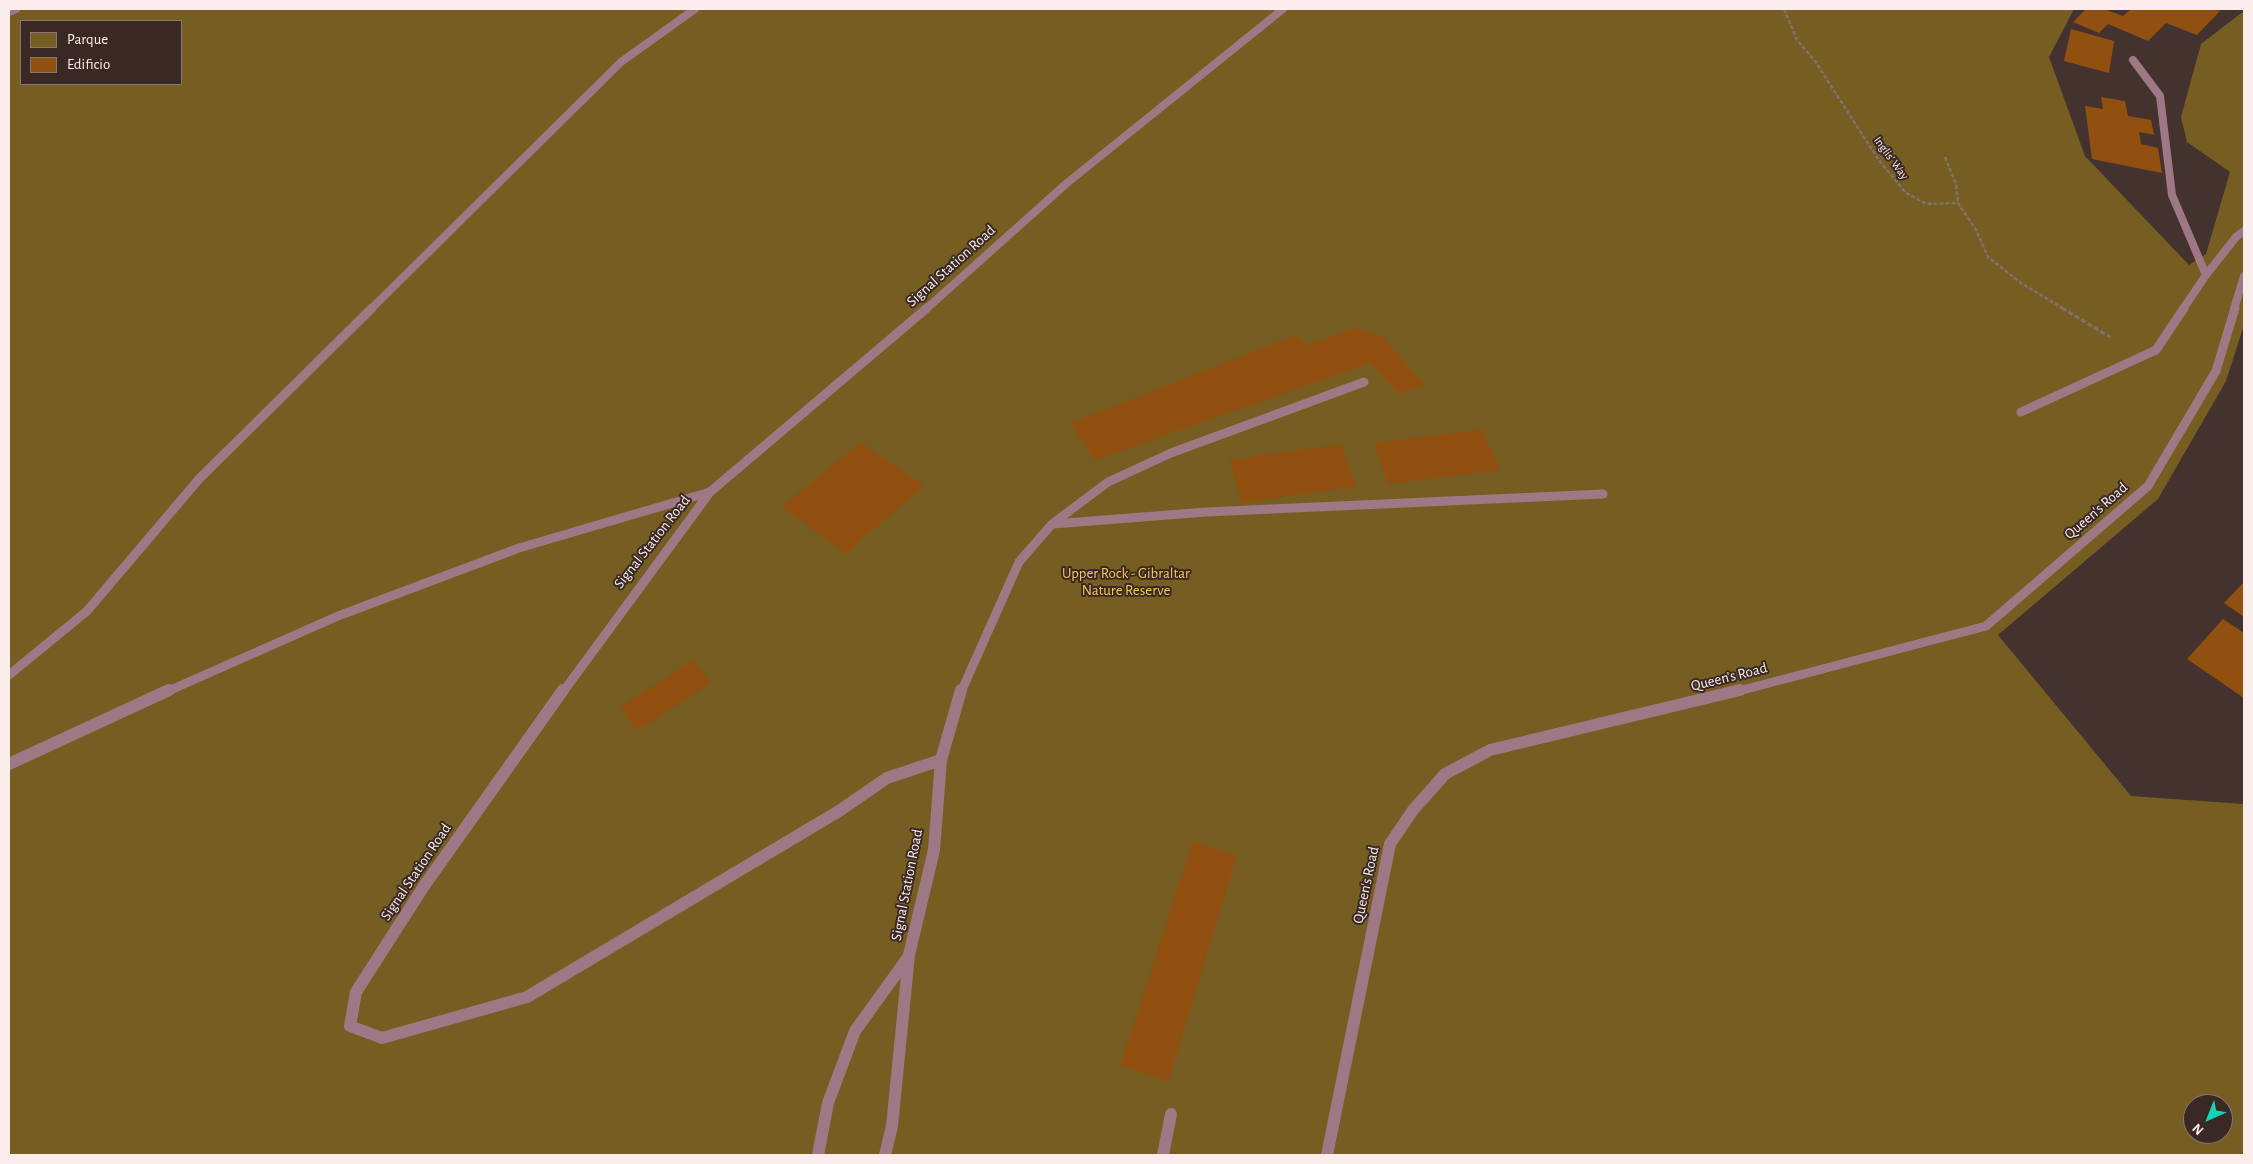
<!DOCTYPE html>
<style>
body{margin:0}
#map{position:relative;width:2253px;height:1164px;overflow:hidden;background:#44322f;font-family:"Alegreya Sans",sans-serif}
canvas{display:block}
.frame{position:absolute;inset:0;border:10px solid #faedeb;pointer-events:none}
.legend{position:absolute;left:20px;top:20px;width:162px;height:65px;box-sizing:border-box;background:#3a2825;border:1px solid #877774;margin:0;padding:6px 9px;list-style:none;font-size:15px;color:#faedeb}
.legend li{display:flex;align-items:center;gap:10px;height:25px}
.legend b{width:25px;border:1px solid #877774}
.north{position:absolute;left:2183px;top:1094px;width:50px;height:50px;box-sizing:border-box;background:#3a2825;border:1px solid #877774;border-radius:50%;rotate:224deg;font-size:14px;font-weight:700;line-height:20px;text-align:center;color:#faedeb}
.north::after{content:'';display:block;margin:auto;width:18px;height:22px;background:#0ed5b4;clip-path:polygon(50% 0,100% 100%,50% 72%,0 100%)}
</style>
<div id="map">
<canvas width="2253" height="1164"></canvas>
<div class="frame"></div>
<ul class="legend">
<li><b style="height:14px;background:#765e22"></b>Parque</li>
<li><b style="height:14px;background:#925010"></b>Edificio</li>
</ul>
<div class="north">N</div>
</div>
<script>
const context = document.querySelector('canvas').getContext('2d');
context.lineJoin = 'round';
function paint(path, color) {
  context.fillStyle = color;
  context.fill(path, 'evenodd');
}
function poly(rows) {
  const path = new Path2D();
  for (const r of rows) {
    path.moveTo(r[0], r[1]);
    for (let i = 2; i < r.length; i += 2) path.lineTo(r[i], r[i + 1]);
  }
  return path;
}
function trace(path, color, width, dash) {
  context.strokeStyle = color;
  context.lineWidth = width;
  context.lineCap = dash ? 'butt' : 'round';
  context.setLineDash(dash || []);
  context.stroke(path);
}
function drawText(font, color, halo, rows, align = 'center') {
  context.font = font + ' "Alegreya Sans",sans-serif';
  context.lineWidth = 4;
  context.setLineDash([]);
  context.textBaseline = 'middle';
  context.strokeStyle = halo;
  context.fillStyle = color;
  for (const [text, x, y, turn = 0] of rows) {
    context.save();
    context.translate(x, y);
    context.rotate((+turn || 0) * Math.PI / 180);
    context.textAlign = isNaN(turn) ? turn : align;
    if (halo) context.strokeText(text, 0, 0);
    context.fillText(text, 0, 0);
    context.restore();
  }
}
const green = poly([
 [9,9,2074,9,2049,57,2085,156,2189,265,2206,254,2230,172,2187,142,2181,117,2201,44,2244,11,2244,325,2226,381,2158,499,1998,635,2131,796,2244,804,2244,1155,9,1155],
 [21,21,181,21,181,84,21,84],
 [2193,1104,2223,1104,2223,1134,2193,1134]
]);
const building = poly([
 [2086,9,2104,9,2123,16,2131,9,2214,9,2220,11,2197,35,2166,23,2148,41,2108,24,2099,33,2073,22],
 [2071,29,2114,41,2109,73,2064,61],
 [2101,97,2125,101,2128,116,2151,120,2154,135,2139,132,2141,144,2158,148,2162,173,2092,159,2085,106,2103,109],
 [1356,328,1382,336,1425,385,1399,394,1371,363,1095,460,1070,423,1296,335,1307,345],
 [1482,429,1500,470,1388,484,1374,443],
 [861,442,924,486,845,554,782,506],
 [1341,444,1356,486,1242,503,1229,460],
 [2244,582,2244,617,2224,603],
 [2223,619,2244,633,2244,698,2187,659],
 [693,660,711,683,637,731,620,707],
 [1193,841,1237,855,1168,1082,1120,1065]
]);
const pathFar1 = poly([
 [1784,9,1797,40,1815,61,1878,159,1906,193,1927,204,1958,203,1976,230,1988,257,2021,283,2064,309],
 [1945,157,1956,184,1958,203]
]);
const path = poly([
 [2062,308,2110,337]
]);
const serviceFar2 = poly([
 [9,12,16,9],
 [2133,60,2160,96,2172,195,2206,275],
 [371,309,621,62,695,9],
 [926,309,1067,183,1283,9],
 [2183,309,2206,275,2236,237,2244,231],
 [2234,309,2244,276]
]);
const serviceFar1 = poly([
 [2021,412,2156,350,2184,308],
 [1053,524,1206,512,1603,494],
 [9,675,87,611,199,479,372,308],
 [166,692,338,616,519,548,710,492],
 [563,692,710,492,927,308],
 [961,692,1019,562,1052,524,1108,482,1171,453,1364,382],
 [1735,692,1986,626,2148,486,2216,371,2235,308]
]);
const service = poly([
 [563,690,424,886,356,992,350,1026,382,1038,527,997,839,811,887,778,941,760],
 [9,764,169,690],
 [818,1155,828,1103,855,1031,909,956],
 [885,1155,892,1126,909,955,934,850,941,760,961,690],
 [1163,1155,1171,1114],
 [1327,1155,1390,844,1413,810,1445,774,1490,750,1740,690]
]);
const farStreetnames = [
 ["Inglis' Way",1891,158,54]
];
const streetNames = [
 ["Signal Station Road",951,266,-42],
 ["Queen's Road",2096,511,-41],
 ["Signal Station Road",652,542,-52],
 ["Queen's Road",1729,677,-14],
 ["Signal Station Road",416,872,-56],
 ["Signal Station Road",907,885,-79],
 ["Queen's Road",1366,885,-78]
];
const parkNames = [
 ["Upper Rock - Gibraltar",1126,573],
 ["Nature Reserve",1126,590]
];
paint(green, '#765e22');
paint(building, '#925010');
trace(pathFar1, '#81716e', 2.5, [4, 2]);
trace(path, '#81716e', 3, [5, 2.5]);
trace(serviceFar2, '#9f7885', 8);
trace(serviceFar1, '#9f7885', 9);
trace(service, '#9f7885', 12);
drawText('12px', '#faedeb', '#3a2825', farStreetnames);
drawText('15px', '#faedeb', '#3a2825', streetNames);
drawText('15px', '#f8c952', '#3a2825', parkNames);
</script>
